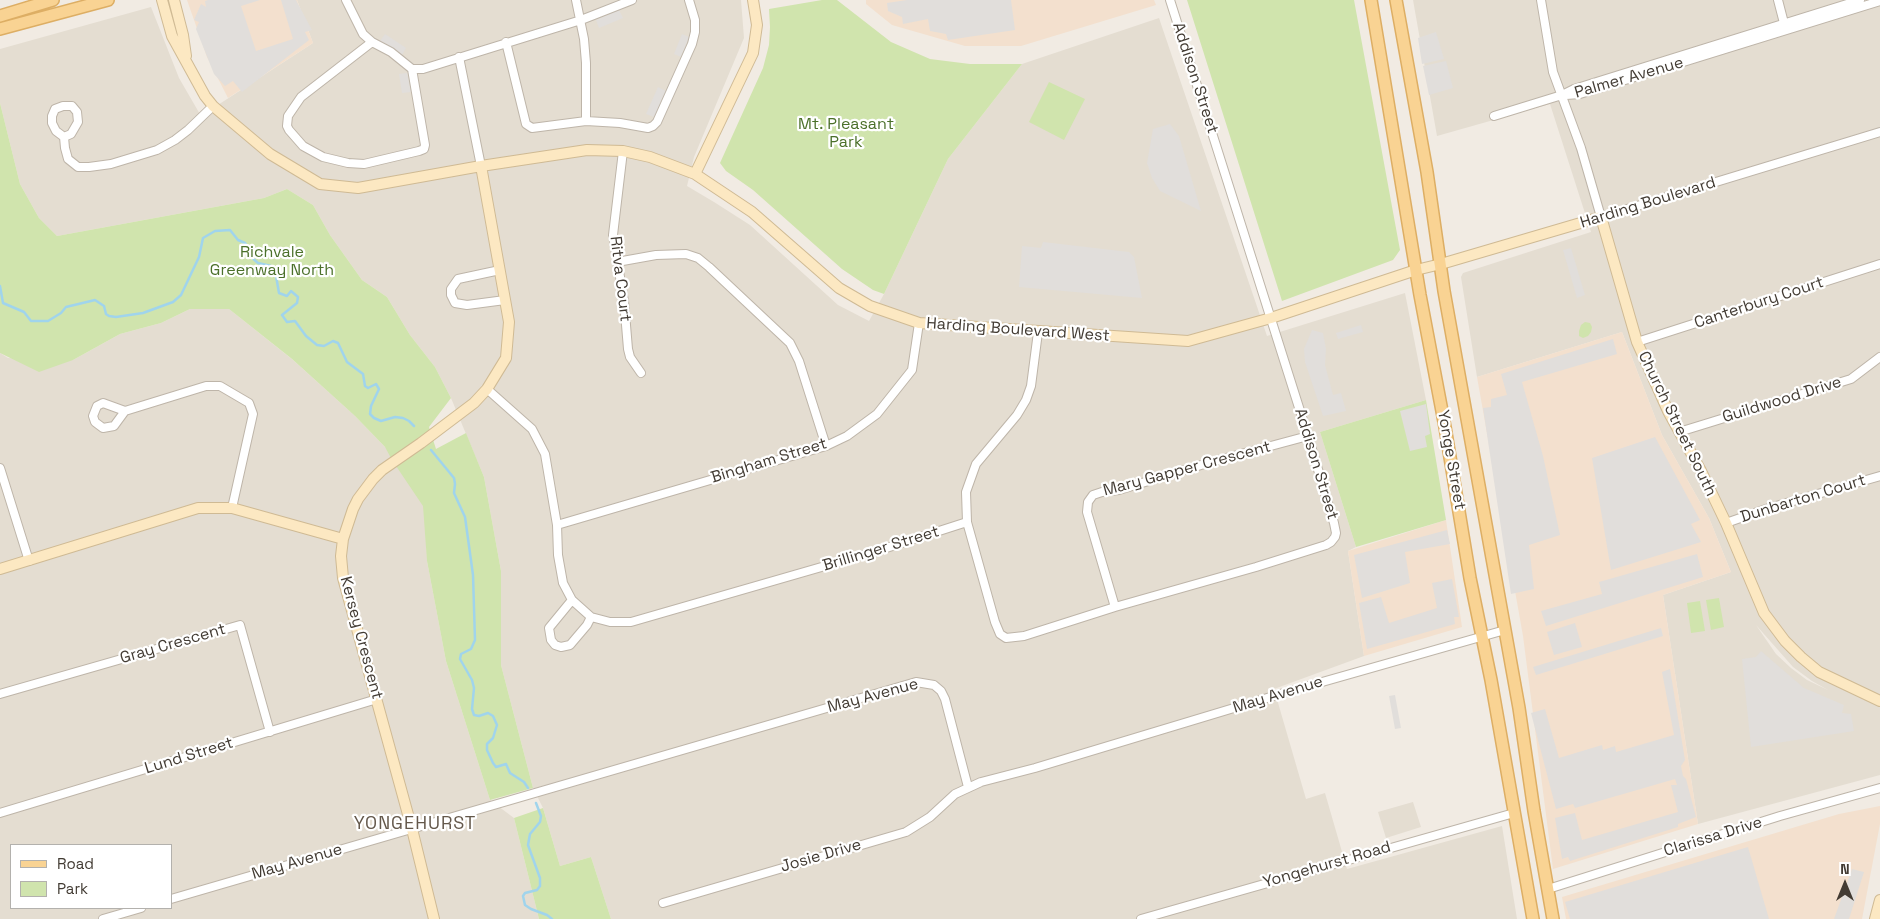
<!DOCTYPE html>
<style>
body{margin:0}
#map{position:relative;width:1880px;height:919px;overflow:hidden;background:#f1ebe3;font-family:"Space Grotesk",sans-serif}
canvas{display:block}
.legend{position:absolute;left:10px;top:844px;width:162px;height:65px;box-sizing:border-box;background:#fff;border:1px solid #b3b1ad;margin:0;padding:6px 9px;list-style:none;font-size:15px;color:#423b33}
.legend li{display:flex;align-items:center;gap:10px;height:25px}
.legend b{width:25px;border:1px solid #b3b1ad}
.north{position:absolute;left:1820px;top:859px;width:50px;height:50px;-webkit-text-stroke:4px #fff;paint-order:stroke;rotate:0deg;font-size:14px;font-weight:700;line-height:20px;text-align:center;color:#423b33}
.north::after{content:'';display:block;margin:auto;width:18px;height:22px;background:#423b33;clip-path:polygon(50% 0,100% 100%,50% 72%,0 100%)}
</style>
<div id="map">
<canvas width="1880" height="919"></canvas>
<ul class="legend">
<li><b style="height:6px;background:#f9d393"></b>Road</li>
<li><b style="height:14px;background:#d0e4ad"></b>Park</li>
</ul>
<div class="north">N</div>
</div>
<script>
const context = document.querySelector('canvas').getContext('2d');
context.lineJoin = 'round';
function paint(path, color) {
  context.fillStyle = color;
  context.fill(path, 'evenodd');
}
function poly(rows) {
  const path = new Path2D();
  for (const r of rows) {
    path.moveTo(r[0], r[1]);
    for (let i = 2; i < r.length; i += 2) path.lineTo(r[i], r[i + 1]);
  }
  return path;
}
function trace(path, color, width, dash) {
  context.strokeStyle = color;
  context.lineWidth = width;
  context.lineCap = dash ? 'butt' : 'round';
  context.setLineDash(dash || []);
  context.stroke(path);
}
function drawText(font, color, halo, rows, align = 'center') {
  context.font = font + ' "Space Grotesk",sans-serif';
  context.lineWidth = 4.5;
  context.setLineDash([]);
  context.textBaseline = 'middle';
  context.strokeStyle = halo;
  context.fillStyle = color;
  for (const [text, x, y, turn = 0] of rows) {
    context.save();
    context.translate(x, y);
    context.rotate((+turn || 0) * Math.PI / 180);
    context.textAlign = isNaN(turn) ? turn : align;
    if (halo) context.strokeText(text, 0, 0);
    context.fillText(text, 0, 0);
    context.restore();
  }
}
const residential = poly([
 [297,0,741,0,744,38,694,157,687,186,714,202,750,225,838,305,869,321,884,294,948,159,1022,64,1159,18,1267,336,1405,293,1426,400,1320,432,1356,547,1348,551,1364,656,1274,689,1306,799,1325,793,1347,869,1502,826,1517,919,611,919,591,857,560,866,543,808,533,788,501,665,501,571,484,477,451,398,435,367,410,335,387,297,362,280,330,235,313,205,287,189,264,198,57,236,39,218,20,184,0,103,0,49,151,7,179,78,201,116,313,43],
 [1413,0,1880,0,1880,775,1698,824,1663,595,1731,572,1709,518,1662,435,1622,332,1477,377,1461,277,1463,273,1591,232,1550,104,1437,136],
 [1756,625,1793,667,1812,681,1828,690,1807,680,1791,668,1776,654],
 [190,309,229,309,293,360,355,416,385,447,415,467,426,503,427,561,446,661,490,800,514,818,539,919,0,919,0,353,8,358,73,360,120,334,161,323],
 [11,845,171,845,171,908,11,908],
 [1413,802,1421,827,1386,838,1378,812]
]);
const commercial = poly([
 [187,0,297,0,313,43,228,98,207,57],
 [866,0,1154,0,1156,5,1021,46,965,46,892,25,866,4],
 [1622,332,1662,435,1709,518,1731,572,1663,595,1698,824,1553,869,1523,636,1477,377],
 [1446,520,1462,627,1364,656,1348,551],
 [1880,806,1880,824,1862,919,1566,919,1562,897,1839,814]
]);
const green = poly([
 [822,0,837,0,891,42,930,59,970,64,1022,64,948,159,884,294,873,290,842,269,753,190,726,171,720,163,763,68,769,45,770,27,769,9],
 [1187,0,1354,0,1400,250,1393,260,1282,301],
 [1049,82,1085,99,1064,140,1029,122],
 [0,103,20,184,39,218,57,236,264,198,287,189,313,205,330,235,362,280,387,297,410,335,435,367,451,398,429,427,436,449,466,433,484,477,501,571,501,665,533,788,490,800,446,661,427,561,423,506,392,460,385,447,355,416,292,359,229,309,190,309,161,323,120,334,73,360,39,372,0,353],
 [1585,322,1590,323,1592,327,1591,332,1588,336,1583,338,1579,336,1579,331,1581,325],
 [1426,400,1446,520,1356,547,1320,432],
 [1719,598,1724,627,1711,630,1706,600],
 [1700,601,1705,631,1691,633,1687,603],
 [543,808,560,866,591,857,611,919,539,919,514,818]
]);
const parking = poly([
 [208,0,260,0,241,6,256,51,293,39,281,0,296,0,312,30,305,32,309,40,242,92,233,81,225,86,214,74,196,29,199,22,194,20,201,4,206,7,205,1],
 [907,0,1011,0,1015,30,948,40,946,34,930,31,928,19,903,24,902,17,888,11,887,3],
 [619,10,623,18,599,28,596,20],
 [1436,32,1444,59,1422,64,1418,38],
 [385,34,406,48,402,55,380,41],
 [682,34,689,37,681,57,674,54],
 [1446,61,1453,88,1429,95,1423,66],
 [407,73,411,92,402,93,399,74],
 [658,87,666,91,654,117,646,114],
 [1170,124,1179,136,1201,211,1160,191,1152,178,1147,163,1153,129],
 [1043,242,1129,252,1134,257,1142,298,1019,287,1022,246,1041,248],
 [1571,248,1585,295,1577,298,1563,250],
 [1361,325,1363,332,1338,339,1336,333],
 [1312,330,1323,333,1326,349,1325,365,1333,395,1341,393,1346,411,1323,416,1305,362,1304,349],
 [1613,339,1617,354,1522,382,1543,456,1560,535,1529,545,1534,589,1511,594,1483,408,1491,407,1491,399,1507,395,1501,374],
 [1426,404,1430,434,1425,436,1427,447,1410,451,1400,411],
 [1655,437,1700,520,1691,524,1701,542,1611,570,1592,458],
 [1447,530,1450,544,1405,552,1410,583,1362,598,1354,555],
 [1697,554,1703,577,1546,626,1541,611,1602,594,1599,582],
 [1452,579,1459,617,1454,617,1455,624,1367,649,1359,603,1381,597,1389,623,1437,608,1432,583],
 [1575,623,1582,647,1554,655,1547,632],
 [1661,628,1663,636,1536,675,1533,667],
 [1761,651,1804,688,1844,705,1842,713,1851,714,1854,731,1751,747,1742,659,1756,657],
 [1670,669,1685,760,1681,766,1683,776,1686,779,1696,817,1678,824,1678,827,1570,861,1568,857,1562,859,1555,818,1575,813,1582,840,1678,812,1671,785,1677,785,1675,779,1575,808,1573,804,1556,809,1531,713,1545,709,1559,758,1602,745,1603,750,1615,746,1616,752,1674,735,1662,672],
 [1395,695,1401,728,1395,729,1389,696],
 [1748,847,1769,919,1570,919,1565,902],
 [1852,869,1864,872,1849,919,1834,919]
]);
const stream = poly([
 [0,286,3,303,24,312,31,321,48,321,61,313,66,307,95,300,104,306,106,314,109,316,116,317,143,313,173,302,181,295,199,257,203,238,215,231,230,230,238,240,245,243,249,249,250,256,258,263,271,266,275,270,279,293,287,296,291,291,298,297,297,303,282,315,287,322,295,321,306,336,317,345,324,346,333,341,338,343,347,362,363,374,365,386,368,388,376,384,379,389,371,406,370,414,374,418,381,421,395,417,403,418,409,421,414,426],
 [431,450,454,478,455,484,454,493,465,517,473,575,475,640,471,649,461,654,460,659,472,680,474,688,472,709,474,715,479,716,488,713,493,716,497,725,493,738,487,744,487,750,493,763,496,767,506,764,510,773,524,782,528,788],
 [536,803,541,816,540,822,530,834,528,845,540,878,540,886,537,890,525,893,523,896,525,905,531,909,547,915,552,919]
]);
const street = poly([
 [346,0,363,34,372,42,391,52,412,69,425,145,424,149,419,151,364,164,348,163,323,157,303,146,289,130,287,126,288,116,301,97,372,42],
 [576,0,584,39,586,63,586,121],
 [1541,0,1553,72,1581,148,1601,217,1880,132],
 [1778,0,1785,27],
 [506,42,526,124,532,128,586,121,620,123,648,128,653,126,657,122,692,44,695,32,695,20,689,0],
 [459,57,481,166],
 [412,69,423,69,581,20,632,0],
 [1566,95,1580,94,1880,1],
 [1494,116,1562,95,1574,89,1860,0],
 [64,137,56,131,52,123,52,116,55,109,63,106,72,106,77,112,78,122,71,134,64,137,65,148,68,159,78,167,89,167,111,164,157,150,175,140,188,130,213,106],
 [623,151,613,235,624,301,628,349,630,357,641,373],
 [617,262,656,255,686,254,698,258,709,267,790,343,799,361,826,446],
 [500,270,458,279,451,289,451,295,455,303,467,305,505,300],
 [1637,342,1880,264],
 [487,389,532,429,545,454,557,525,558,555,563,583,572,600,591,617,610,622,631,622,877,551,967,522,966,492,976,464,1017,415,1026,400,1031,386,1038,332],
 [125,411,114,426,103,428,95,422,93,416,97,406,103,403,125,411,206,386,220,386,249,403,253,414,232,508],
 [1679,432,1851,379,1880,357],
 [0,468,29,561],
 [967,522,995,622,1000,634,1006,638,1024,636,1115,607,1256,567,1326,545,1331,542,1335,537,1336,533,1334,523,1308,436,1170,0],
 [1726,523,1769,508,1880,476],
 [557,525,826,446,847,436,877,414,912,370,919,323],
 [572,600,549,628,551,640,555,645,561,647,570,645,587,625,591,617],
 [1115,607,1087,512,1088,502,1093,495,1102,492,1119,490,1211,462,1308,436],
 [0,694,240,625,270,732],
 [0,813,377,699],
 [1548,889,1780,816,1880,788],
 [171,899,916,682,934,685,941,691,945,699,968,787],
 [663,903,906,832,930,817,955,794,981,782,1035,768,1287,692,1505,630],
 [103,919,141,908],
 [1141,919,1514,813]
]);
const secondary = poly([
 [162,0,172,36,205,96,213,106,270,154,320,184,358,188,481,166,587,150,623,151,650,157,695,174,752,212,839,288,870,306,919,323,1188,341,1271,318,1416,270,1441,264,1601,217,1637,342,1668,411,1701,471,1726,523,1764,613,1785,641,1801,657,1819,672,1880,701],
 [174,0,183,35,186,56],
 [695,174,753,53,757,25,753,0],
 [0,569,198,508,232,508,343,539],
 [434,919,412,829,343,578,341,556,343,539,353,509,358,499,373,479,382,470,421,443,474,403,487,389,506,358,509,322,481,166],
 [1875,919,1880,900]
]);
const primary = poly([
 [1371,0,1420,295,1445,427,1470,578,1491,680,1533,919],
 [1396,0,1427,172,1444,291,1519,708,1534,811,1553,919],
 [0,16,53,0],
 [0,29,108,0]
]);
const streetNames = [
 ["Addison Street",1195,78,72],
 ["Palmer Avenue",1629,78,-16],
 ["Harding Boulevard",1648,203,-17],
 ["Ritva Court",620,279,83],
 ["Canterbury Court",1759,303,-18],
 ["Harding Boulevard West",1018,330,4],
 ["Guildwood Drive",1782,400,-17],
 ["Church Street South",1677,424,64],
 ["Yonge Street",1451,460,80],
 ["Bingham Street",769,461,-17],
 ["Addison Street",1316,464,73],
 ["Mary Gapper Crescent",1187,469,-15],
 ["Dunbarton Court",1803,499,-17],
 ["Brillinger Street",881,549,-17],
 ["Kersey Crescent",361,638,75],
 ["Gray Crescent",173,644,-16],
 ["May Avenue",1278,695,-17],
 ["May Avenue",873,696,-15],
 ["Lund Street",189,756,-17],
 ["Clarissa Drive",1713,837,-17],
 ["Josie Drive",821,856,-16],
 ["May Avenue",297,862,-16],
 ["Yongehurst Road",1327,865,-16]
];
const parkNames = [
 ["Mt. Pleasant",846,125],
 ["Park",846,143],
 ["Richvale",272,253],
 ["Greenway North",272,271]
];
const neighbourhoodNames = [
 ["YONGEHURST",415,824]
];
paint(residential, '#e4ddd1');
paint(commercial, '#f3e0ce');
paint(green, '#d0e4ad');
paint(parking, '#e1dedb');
trace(stream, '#a0d4ec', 2.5);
trace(street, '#beb5a9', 10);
trace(secondary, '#cfba94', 12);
trace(primary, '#ddae64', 14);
trace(street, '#fff', 8);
trace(secondary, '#fce8c2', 10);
trace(primary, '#f9d393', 11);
drawText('16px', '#423b33', '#fff', streetNames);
drawText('16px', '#4b702a', '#fff', parkNames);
context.letterSpacing = '1px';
drawText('18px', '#64584b', '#fff', neighbourhoodNames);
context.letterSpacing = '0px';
</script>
